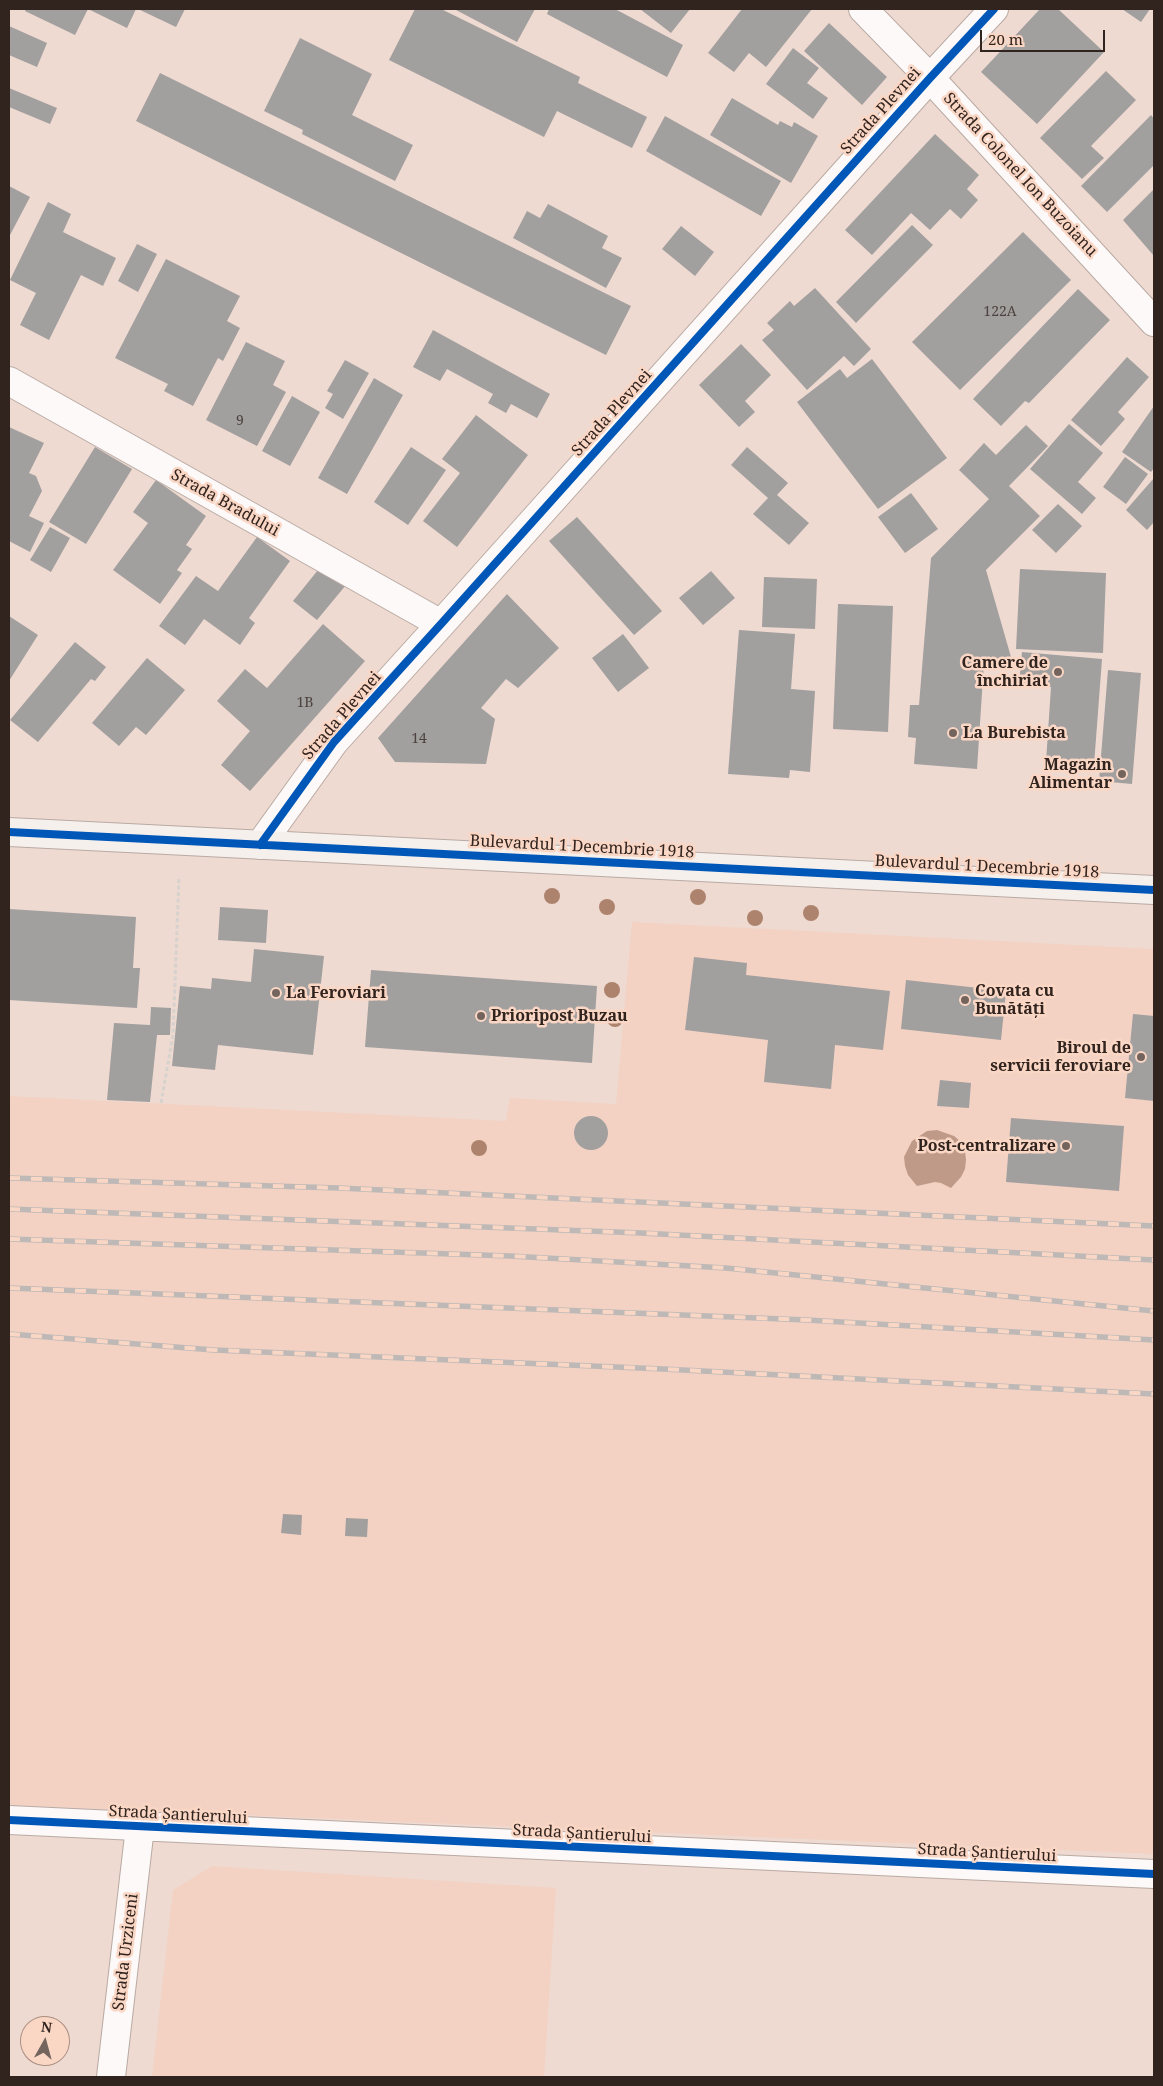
<!DOCTYPE html>
<meta charset="utf-8">
<style>
body{margin:0}
#map{position:relative;width:1163px;height:2086px;overflow:hidden;background:#eedad1;font-family:"Noto Serif",serif}
canvas{display:block}
.frame{position:absolute;inset:0;border:10px solid #31241e;pointer-events:none}
.north{position:absolute;left:20px;top:2016px;width:50px;height:50px;box-sizing:border-box;background:#fad6c5;border:1px solid #aa8f82;border-radius:50%;rotate:7deg;font-size:14px;font-weight:700;line-height:20px;text-align:center;color:#31241e}
.north::after{content:'';display:block;margin:auto;width:18px;height:22px;background:#73645d;clip-path:polygon(50% 0,100% 100%,50% 72%,0 100%)}
.scale{position:absolute;left:980px;top:30px;width:125px;height:22px;box-sizing:border-box;border:2px solid #31241e;border-top:0;padding-left:6px;font-size:15px;line-height:18px;white-space:nowrap;color:#31241e;-webkit-text-stroke:4px #fad6c5;paint-order:stroke}
</style>
<div id="map">
<canvas width="1163" height="2086"></canvas>
<div class="frame"></div>
<div class="north">N</div>
<div class="scale">20 m</div>
</div>
<script>
const context = document.querySelector('canvas').getContext('2d');
context.lineJoin = 'round';
function paint(path, color) {
  context.fillStyle = color;
  context.fill(path, 'evenodd');
}
function poly(rows) {
  const path = new Path2D();
  for (const r of rows) {
    if (r.length === 3) {
      path.moveTo(r[0] + r[2], r[1]);
      path.arc(r[0], r[1], r[2], 0, 2 * Math.PI);
      continue;
    }
    path.moveTo(r[0], r[1]);
    for (let i = 2; i < r.length; i += 2) path.lineTo(r[i], r[i + 1]);
  }
  return path;
}
function trace(path, color, width, dash) {
  context.strokeStyle = color;
  context.lineWidth = width;
  context.lineCap = dash ? 'butt' : 'round';
  context.setLineDash(dash || []);
  context.stroke(path);
}
function drawText(font, color, halo, rows, align = 'center') {
  context.font = font + ' "Noto Serif",serif';
  context.lineWidth = 5;
  context.setLineDash([]);
  context.textBaseline = 'middle';
  context.strokeStyle = halo;
  context.fillStyle = color;
  for (const [text, x, y, turn = 0] of rows) {
    context.save();
    context.translate(x, y);
    context.rotate((+turn || 0) * Math.PI / 180);
    context.textAlign = isNaN(turn) ? turn : align;
    if (halo) context.strokeText(text, 0, 0);
    context.fillText(text, 0, 0);
    context.restore();
  }
}
const built = poly([
 [632,922,1154,949,1154,1854,9,1805,9,1096,506,1121,510,1098,616,1104],
 [212,1866,556,1888,544,2077,152,2077,173,1890]
]);
const water = poly([
 [937,1130,954,1136,961,1142,965,1151,966,1160,965,1169,961,1177,951,1188,941,1183,935,1182,917,1186,908,1175,905,1166,904,1157,912,1141,927,1131]
]);
const building = poly([
 [26,9,136,9,127,28,88,9,75,35,25,11],
 [138,9,185,9,176,27],
 [415,9,441,9,580,77,578,83,647,117,632,148,557,111,544,137,389,60],
 [457,9,535,9,517,42,456,10],
 [549,9,615,9,683,45,667,77,547,14],
 [640,9,690,9,671,33],
 [742,9,812,9,766,67,749,53,734,72,708,53],
 [1040,9,1058,9,1104,52,1037,124,981,72],
 [1122,9,1150,9,1141,22],
 [829,23,887,77,862,105,804,51],
 [9,26,47,43,37,67,9,55],
 [300,38,372,74,352,115,413,145,395,181,302,134,303,130,264,111],
 [793,48,819,68,807,83,828,98,813,119,766,84],
 [1106,71,1136,100,1091,146,1104,158,1082,179,1040,138],
 [160,73,631,306,606,355,136,121],
 [9,88,57,108,50,124,9,107],
 [732,98,778,125,780,121,792,127,794,122,818,136,791,183,710,135],
 [1151,115,1154,119,1154,165,1107,212,1081,186],
 [665,116,781,181,761,216,646,151],
 [935,134,979,175,967,189,978,200,961,219,950,209,930,230,911,213,872,255,845,230],
 [9,186,30,197,9,237],
 [1154,189,1154,256,1123,220],
 [48,202,71,214,63,232,116,258,103,286,81,275,49,340,20,325,36,293,10,280],
 [548,204,608,236,602,248,622,258,606,288,513,238,527,211,540,218],
 [912,225,933,245,856,323,836,302],
 [681,226,714,252,695,276,662,249],
 [1023,232,1071,280,960,390,912,342],
 [137,244,157,254,138,292,118,281],
 [166,259,240,296,227,321,240,328,223,361,218,358,193,406,164,391,168,384,115,358],
 [815,288,871,349,854,366,844,356,807,390,762,340,774,330,767,323,790,301,794,306],
 [1078,289,1110,320,1029,403,1025,401,1001,426,973,399],
 [433,330,550,394,537,418,511,404,506,413,488,403,493,394,447,369,440,381,413,367],
 [246,342,285,361,273,385,286,392,257,446,206,420],
 [741,344,771,375,745,401,755,412,739,427,699,385],
 [1127,357,1149,377,1118,412,1125,419,1101,446,1071,420],
 [872,359,947,458,878,509,797,402,840,369,847,378],
 [345,360,369,373,343,419,325,408,333,394,327,391],
 [374,378,403,395,347,494,318,478],
 [292,396,320,412,290,466,262,451],
 [1154,406,1154,468,1151,472,1122,452],
 [476,415,528,455,457,547,423,521,460,473,442,459],
 [1069,424,1103,453,1078,482,1096,498,1082,514,1030,469],
 [1026,425,1048,446,1009,486,1040,516,986,570,1013,664,984,662,977,769,914,764,916,738,908,737,910,705,919,705,931,558,989,499,959,470,984,443,996,455],
 [9,427,44,443,29,473,36,476,42,491,29,516,44,523,30,552,9,541],
 [95,447,132,469,86,544,49,522],
 [411,447,446,470,408,525,374,502],
 [747,447,788,483,777,495,809,523,789,545,753,514,768,498,731,465],
 [1125,457,1148,474,1126,504,1103,487],
 [1154,478,1154,522,1147,530,1126,510],
 [156,480,206,516,186,545,192,549,177,570,182,573,160,604,113,570,148,523,133,512],
 [911,493,938,529,905,553,878,517],
 [1058,504,1082,526,1056,553,1032,530],
 [577,517,662,611,634,635,549,541],
 [50,527,70,538,51,572,30,560],
 [257,537,290,561,249,618,255,623,240,645,204,619,185,645,159,626,196,576,218,591],
 [322,565,346,585,317,620,293,601],
 [1020,569,1106,573,1103,653,1016,649],
 [711,571,735,598,703,625,679,598],
 [764,577,817,579,815,629,762,627],
 [507,594,559,648,518,688,506,679,481,708,495,719,486,764,395,762,378,738],
 [838,604,893,606,888,732,833,729],
 [9,616,38,635,9,681],
 [323,624,365,661,250,791,221,765,250,731,217,701,245,669,267,688],
 [739,630,795,634,791,689,815,691,810,772,790,770,789,778,728,774],
 [623,634,649,668,618,692,592,658],
 [75,642,106,667,95,681,91,679,38,742,10,720],
 [1022,652,1102,659,1094,765,1046,762,1051,687,1019,684],
 [147,658,185,690,146,735,136,727,119,746,92,723],
 [1108,670,1141,673,1132,784,1099,781],
 [220,907,268,910,266,943,218,940],
 [9,909,136,917,133,968,140,968,137,1008,9,1000],
 [254,949,324,956,313,1055,218,1045,215,1070,172,1066,180,986,211,989,212,978,251,982],
 [694,957,747,963,746,975,890,991,883,1050,835,1045,831,1089,764,1082,768,1040,685,1030],
 [371,970,597,986,592,1063,365,1047],
 [906,980,1006,991,1001,1040,901,1029],
 [151,1007,171,1008,170,1035,157,1035,150,1102,107,1100,114,1023,150,1025],
 [1133,1014,1154,1016,1154,1101,1125,1098],
 [940,1080,971,1083,969,1108,937,1106],
 [591,1133,17],
 [1011,1118,1124,1126,1119,1191,1006,1182],
 [283,1514,302,1515,301,1535,281,1533],
 [346,1518,368,1519,367,1537,345,1536]
]);
const path = poly([
 [161,1103,173,1035,179,877]
]);
const minor = poly([
 [9,381,441,624],
 [260,845,334,742,441,624,930,78,994,9],
 [9,1820,1154,1874],
 [111,2077,140,1827]
]);
const tertiary = poly([
 [863,9,930,78,1154,322]
]);
const secondary = poly([
 [9,832,1154,890]
]);
const rail = poly([
 [9,1178,339,1188,1154,1226],
 [9,1209,641,1233,1154,1260],
 [9,1239,510,1256,726,1268,1154,1311],
 [9,1288,807,1320,1154,1340],
 [9,1334,214,1350,663,1369,1154,1394]
]);
const cycleway = poly([
 [9,832,1154,890],
 [260,845,334,742,441,624,930,78,994,9],
 [9,1820,1154,1874]
]);
const trees = [
 [552,896],
 [698,897],
 [607,907],
 [811,913],
 [755,918],
 [612,990],
 [615,1019],
 [479,1148]
];
const markers = [
 [1058,672,5,"#73645d"],
 [953,733,5,"#73645d"],
 [1122,774,5,"#73645d"],
 [276,993,5,"#73645d"],
 [965,1000,5,"#73645d"],
 [481,1016,5,"#73645d"],
 [1141,1057,5,"#73645d"],
 [1066,1146,5,"#73645d"]
];
const numberNames = [
 ["122A",1000,312],
 ["9",240,421],
 ["1B",305,703],
 ["14",419,739]
];
const streetNames = [
 ["Strada Plevnei",881,111,-48],
 ["Strada Colonel Ion Buzoianu",1020,175,47],
 ["Strada Plevnei",612,413,-48],
 ["Strada Bradului",225,503,29],
 ["Strada Plevnei",342,716,-49],
 ["Bulevardul 1 Decembrie 1918",582,847,3],
 ["Bulevardul 1 Decembrie 1918",987,867,3],
 ["Strada Șantierului",178,1815,3],
 ["Strada Șantierului",582,1834,3],
 ["Strada Șantierului",987,1853,3],
 ["Strada Urziceni",126,1952,-83]
];
const poiNames = [
 ["Camere de",1048,663],
 ["închiriat",1048,681],
 ["La Burebista",963,733,"left"],
 ["Magazin",1112,765],
 ["Alimentar",1112,783],
 ["Covata cu",975,991,"left"],
 ["Bunătăți",975,1009,"left"],
 ["La Feroviari",286,993,"left"],
 ["Prioripost Buzau",491,1016,"left"],
 ["Biroul de",1131,1048],
 ["servicii feroviare",1131,1066],
 ["Post-centralizare",1056,1146]
];
paint(built, '#f3d2c3');
paint(water, '#bf9a88');
paint(building, '#a29f9f');
trace(minor, '#b9aaa3', 30);
trace(tertiary, '#b9aaa3', 30);
trace(secondary, '#b9aaa3', 30);
trace(path, '#d7d2ce', 3, [4, 2.5]);
trace(minor, '#fcf9f8', 28);
trace(tertiary, '#fcf9f8', 28);
trace(secondary, '#f6f0ed', 28);
trace(rail, '#beb9b7', 5.5);
trace(rail, '#fad6c5', 4, [11]);
trace(cycleway, '#0057b8', 8);
context.fillStyle = '#ad836d';
for (const [x, y] of trees) {
  context.beginPath();
  context.arc(x, y, 8, 0, 2 * Math.PI);
  context.fill();
}
for (const [x, y, r, color] of markers) {
  const dot = new Path2D();
  dot.arc(x, y, r, 0, 2 * Math.PI);
  context.fillStyle = color;
  context.fill(dot);
  trace(dot, '#fad6c5', 2);
}
drawText('14px', '#4d433e', null, numberNames);
drawText('16px', '#31241e', '#fad6c5', streetNames);
drawText('bold 16px', '#31241e', '#fad6c5', poiNames, 'right');
</script>
